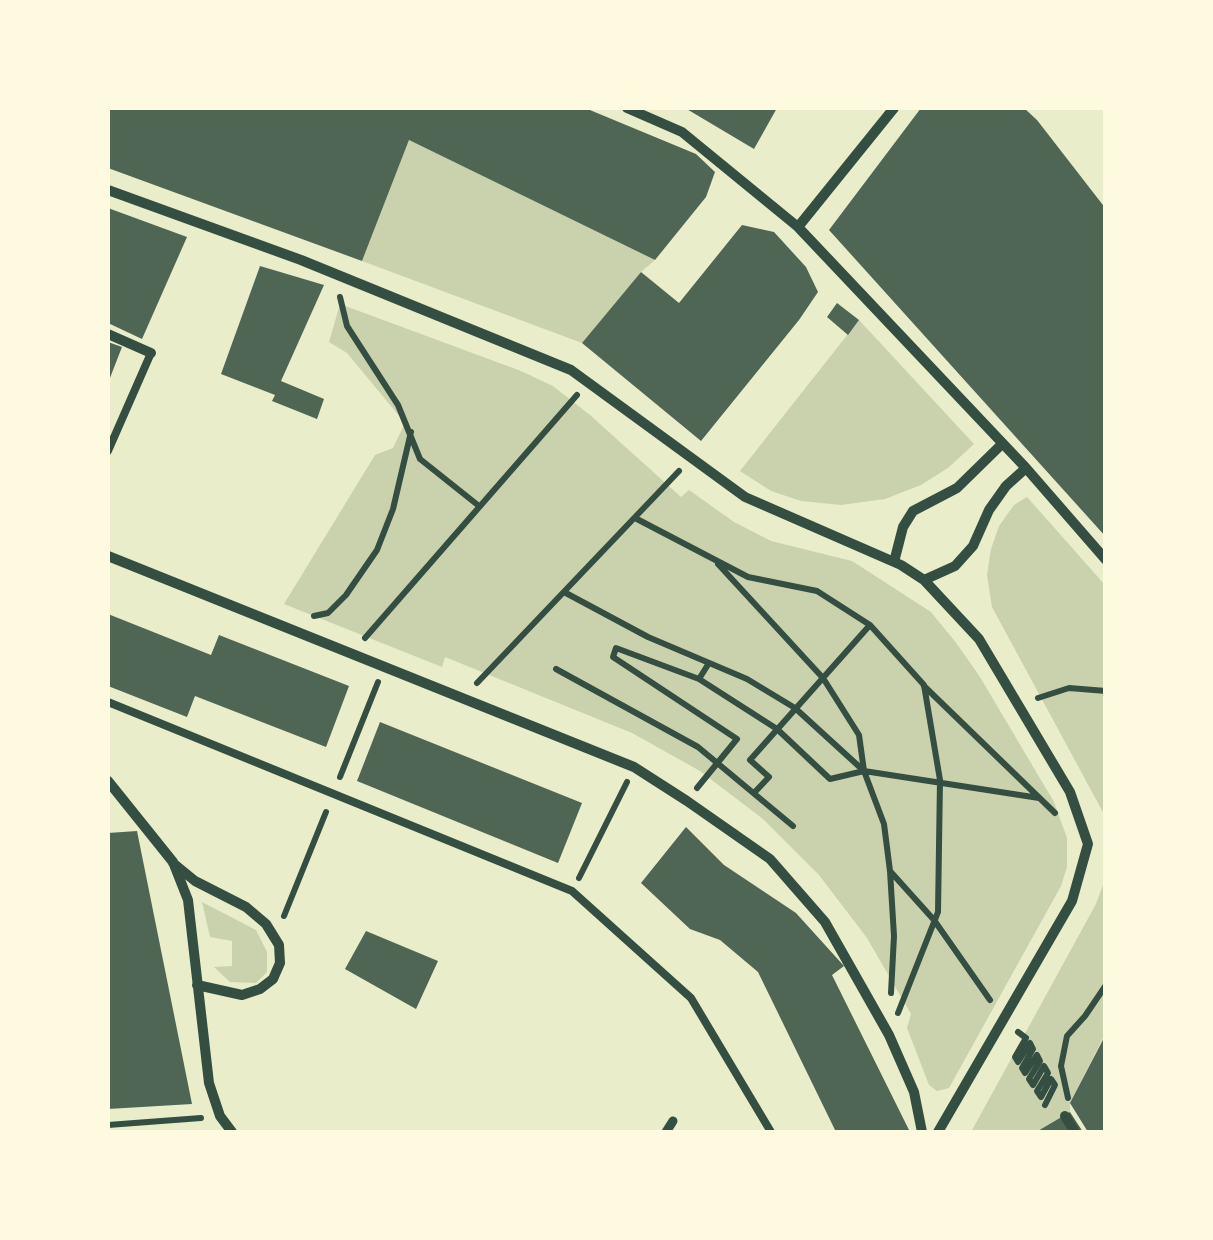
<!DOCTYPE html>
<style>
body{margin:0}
#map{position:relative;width:1213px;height:1240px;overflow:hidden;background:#e9edc9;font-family:"Work Sans",sans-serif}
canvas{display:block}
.frame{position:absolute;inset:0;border:110px solid #fefae0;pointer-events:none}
</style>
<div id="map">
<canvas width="1213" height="1240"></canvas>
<div class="frame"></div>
</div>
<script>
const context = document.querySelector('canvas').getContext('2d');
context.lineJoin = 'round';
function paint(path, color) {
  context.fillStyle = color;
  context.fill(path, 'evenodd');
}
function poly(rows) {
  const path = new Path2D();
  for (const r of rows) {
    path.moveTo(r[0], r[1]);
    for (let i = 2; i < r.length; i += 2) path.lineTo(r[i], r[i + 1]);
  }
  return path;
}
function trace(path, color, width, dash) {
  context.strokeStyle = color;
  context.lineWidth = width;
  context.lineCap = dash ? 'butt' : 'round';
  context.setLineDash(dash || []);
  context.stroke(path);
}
const green = poly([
 [409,140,655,260,641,272,582,343,362,261],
 [340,304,521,371,553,386,590,415,681,497,689,490,734,522,771,541,852,561,931,612,957,644,980,677,1054,802,1067,838,1067,867,1061,886,949,1088,937,1091,929,1085,907,1028,911,1014,867,938,819,875,763,819,700,771,632,733,445,657,442,667,284,604,375,455,393,448,405,423,347,353,329,342],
 [859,320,974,444,948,468,921,485,885,499,841,505,801,501,771,491,740,471],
 [1027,497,1105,585,1105,816,992,607,987,575,991,549,999,526,1014,505],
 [1105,880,1105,1034,1070,1103,1070,1112,1036,1132,971,1132,1096,904],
 [202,902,256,930,267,952,267,972,256,983,230,982,214,967,232,966,232,941,210,937]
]);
const building = poly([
 [108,108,585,108,696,154,715,172,706,197,655,260,409,140,362,261,108,168],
 [685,108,777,108,754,149],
 [921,108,1024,108,1037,120,1106,209,1106,537,829,230],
 [108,208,187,237,142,339,108,323],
 [742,225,774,232,806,267,818,292,799,320,701,441,582,343,641,272,679,303],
 [260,266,324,285,281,381,324,399,317,419,272,401,275,395,221,374],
 [837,303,859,320,848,335,827,317],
 [108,342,122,347,108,383],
 [108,614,211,655,219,635,349,686,326,747,195,696,187,717,108,686],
 [380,722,582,803,558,863,357,781],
 [686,827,724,865,796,913,844,966,832,975,910,1132,836,1132,758,972,720,940,690,929,641,883],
 [137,831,192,1104,108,1109,108,833],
 [366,931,438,961,416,1009,345,969],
 [1106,1034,1106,1132,1088,1132,1070,1103],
 [1070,1112,1083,1132,1036,1132]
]);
const path = poly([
 [340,297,347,326,398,405,420,459,479,506],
 [635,518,748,577,817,591,870,625,924,685,940,780,938,912,898,1013],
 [718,564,823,678,859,735,864,771,1039,798],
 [564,592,648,637,747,679,795,708,864,771,884,824,890,871,894,936,891,993],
 [314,616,328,613,346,595,377,550,393,509,411,432],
 [365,638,577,395],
 [556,669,698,747,793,826],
 [699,679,777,729,830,779,864,771],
 [477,683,679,471],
 [924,686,1055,813],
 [1038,698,1069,688,1106,691],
 [340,777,378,682],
 [697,788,737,739,613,657,616,648,699,679,709,663],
 [754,793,769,777,750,760,870,625],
 [890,871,934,920,990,1000],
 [579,878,627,782],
 [284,916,326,812],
 [1018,1032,1026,1038,1015,1057,1018,1062,1030,1043,1033,1049,1022,1068,1025,1073,1037,1055,1040,1061,1029,1079,1033,1085,1044,1066,1048,1073,1037,1091,1041,1097,1051,1079,1055,1085,1045,1105],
 [1068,1098,1061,1066,1067,1036,1085,1016,1106,985],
 [108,1125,201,1118]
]);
const service = poly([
 [108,451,151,353],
 [108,702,572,891,691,998,771,1132]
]);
const pedestrian = poly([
 [666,1132,673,1121]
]);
const minor = poly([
 [627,108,682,132,798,227,1026,468,1106,560],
 [108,190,301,260,571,370,745,497,901,565,924,580,979,639,1070,792,1088,844,1072,901,938,1132],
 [798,227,894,108],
 [108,334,151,353],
 [108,556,634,767,687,801,770,859,825,922,889,1035,914,1092,922,1132],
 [894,562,903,527,913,511,957,488,1002,444],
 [924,580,955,566,973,546,989,510,1006,486,1026,468],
 [108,781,173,862,188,900,209,1083,220,1116,232,1132],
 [173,863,195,881,246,907,266,924,279,945,280,963,273,979,260,989,242,995,197,985],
 [1065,1116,1075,1132]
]);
paint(green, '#cad2ad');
paint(building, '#4f6655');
trace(path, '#344e41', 6);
trace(service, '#344e41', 8);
trace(pedestrian, '#344e41', 9);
trace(minor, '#344e41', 10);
</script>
